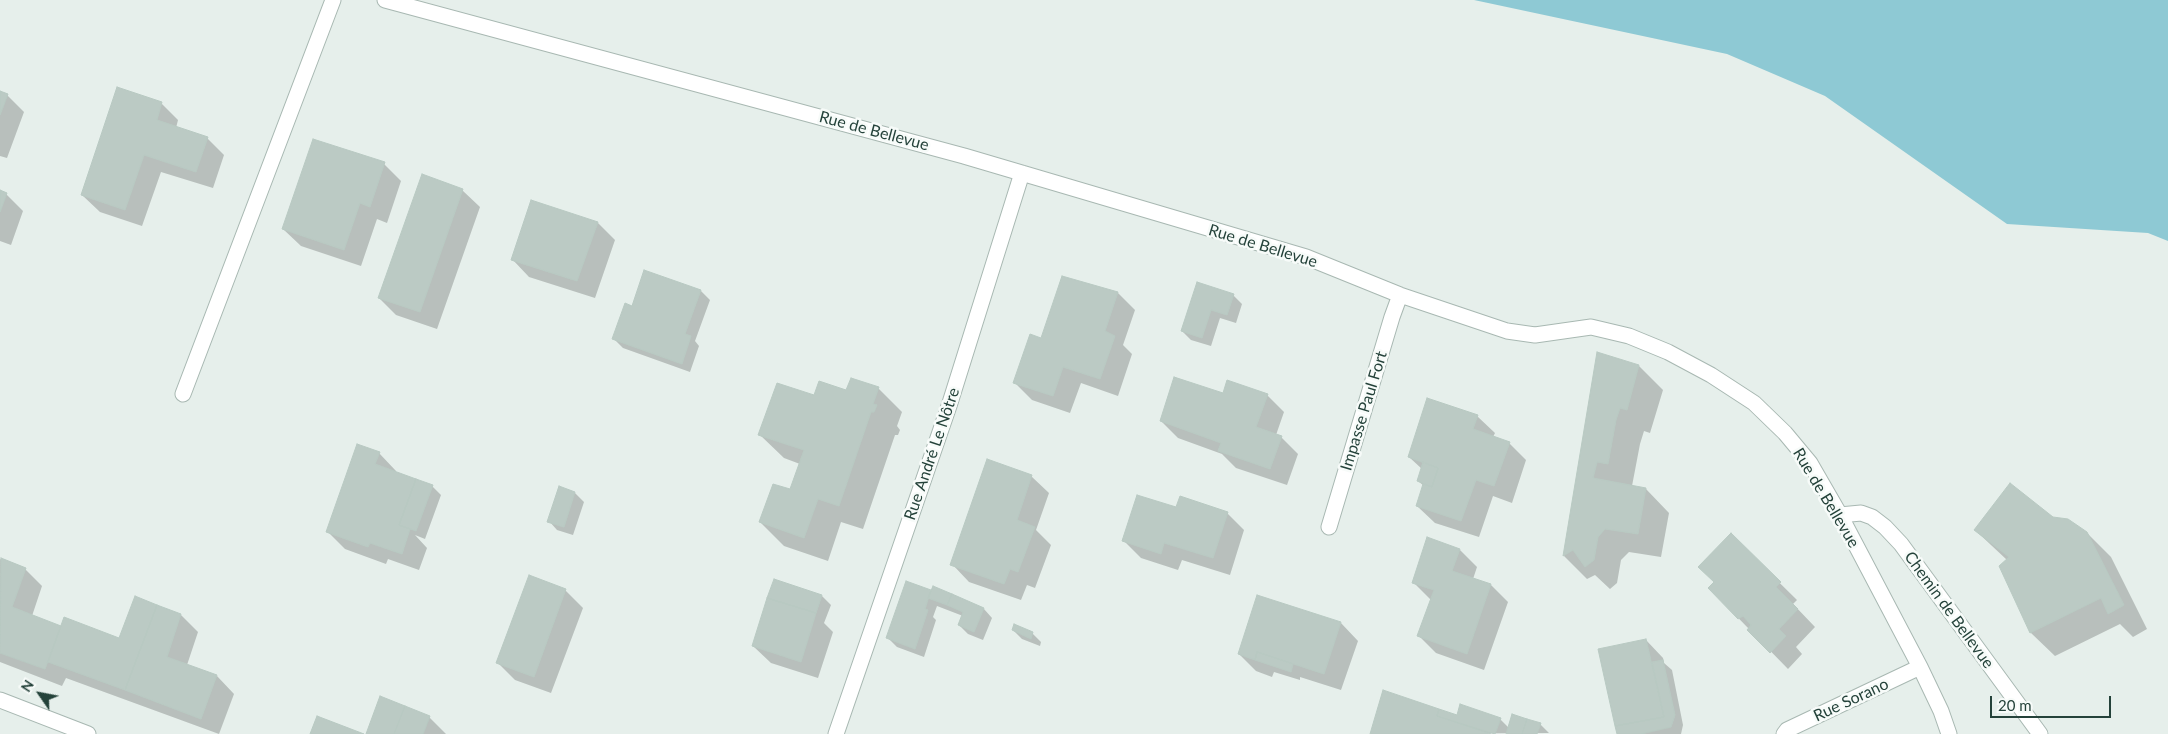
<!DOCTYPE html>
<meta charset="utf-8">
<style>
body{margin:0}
#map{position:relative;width:2168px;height:734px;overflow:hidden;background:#e6efeb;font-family:Lato,sans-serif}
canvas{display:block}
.north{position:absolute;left:15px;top:669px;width:50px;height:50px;-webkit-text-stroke:4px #f7fbf9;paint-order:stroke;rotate:303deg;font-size:14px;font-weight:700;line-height:20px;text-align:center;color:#24423a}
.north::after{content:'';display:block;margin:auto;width:18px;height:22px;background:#24423a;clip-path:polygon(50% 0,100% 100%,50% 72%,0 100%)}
.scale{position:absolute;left:1990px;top:696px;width:121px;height:22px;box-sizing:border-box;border:2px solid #24423a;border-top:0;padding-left:6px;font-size:15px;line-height:18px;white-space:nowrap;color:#24423a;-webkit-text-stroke:4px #f7fbf9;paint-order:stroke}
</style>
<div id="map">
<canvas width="2168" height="734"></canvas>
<div class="north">N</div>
<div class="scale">20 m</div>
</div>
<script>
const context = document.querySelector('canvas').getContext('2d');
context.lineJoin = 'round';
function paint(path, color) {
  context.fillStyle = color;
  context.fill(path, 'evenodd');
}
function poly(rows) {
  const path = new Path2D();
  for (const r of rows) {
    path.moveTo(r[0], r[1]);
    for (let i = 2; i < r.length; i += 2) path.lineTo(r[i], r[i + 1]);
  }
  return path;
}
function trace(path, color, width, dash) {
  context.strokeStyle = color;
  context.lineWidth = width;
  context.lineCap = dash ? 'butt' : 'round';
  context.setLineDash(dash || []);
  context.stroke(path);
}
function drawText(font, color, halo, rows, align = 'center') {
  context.font = font + ' Lato,sans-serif';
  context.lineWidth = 5;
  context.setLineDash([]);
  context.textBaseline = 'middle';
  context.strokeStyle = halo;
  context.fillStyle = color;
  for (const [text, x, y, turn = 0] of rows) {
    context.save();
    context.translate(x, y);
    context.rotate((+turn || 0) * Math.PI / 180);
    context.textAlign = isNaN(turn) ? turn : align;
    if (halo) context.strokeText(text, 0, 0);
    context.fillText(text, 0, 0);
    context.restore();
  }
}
const water = poly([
 [1474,0,2168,0,2168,241,2148,233,2007,224,1825,96,1727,54]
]);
const shadow = poly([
 [0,93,7,95,24,112,7,158,0,156],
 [161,103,178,120,176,128,207,138,224,155,213,188,161,172,142,226,100,212,82,195],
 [384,164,401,181,387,223,377,219,361,266,301,246,283,229],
 [462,190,480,207,437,329,396,315,379,298],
 [0,192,6,194,23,211,11,245,0,241],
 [598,223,615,240,595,298,529,277,512,259],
 [645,271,701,291,710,300,695,341,699,346,690,372,623,348,614,339,632,307],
 [1063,277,1118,293,1135,310,1123,345,1132,354,1118,396,1081,383,1070,413,1032,400,1015,383,1042,340],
 [1198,284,1233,295,1242,304,1236,323,1220,318,1211,346,1191,340,1182,331],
 [1598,354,1639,366,1663,390,1650,433,1644,431,1640,444,1632,486,1646,489,1669,513,1661,557,1629,552,1621,560,1617,583,1610,589,1595,575,1587,579,1564,556],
 [878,388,902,412,897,426,900,430,898,435,895,435,863,529,841,522,828,561,784,546,760,522,790,490,800,464,784,458,760,435,815,397],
 [1223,394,1267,395,1284,412,1276,435,1281,437,1298,454,1287,485,1236,468,1222,454,1178,438,1161,421],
 [1477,416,1495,433,1493,437,1509,443,1526,460,1512,503,1493,496,1479,537,1435,523,1417,506,1424,486,1418,481,1422,469,1409,457],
 [379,453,396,471,396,473,432,486,441,495,425,539,415,535,427,548,419,570,388,559,386,564,345,549,327,531],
 [1031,476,1049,493,1036,530,1051,545,1035,588,1027,585,1021,600,969,582,952,564],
 [560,488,575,493,584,502,573,535,557,530,549,521],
 [1176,509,1227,513,1244,530,1230,575,1182,560,1178,570,1141,558,1124,541],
 [2053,518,2087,533,2111,557,2147,629,2133,637,2120,624,2055,656,2031,633,2001,567,2007,560,1975,530],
 [1731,535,1797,600,1793,604,1815,627,1796,647,1802,654,1788,669,1709,588,1716,582],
 [1428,539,1460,550,1477,567,1473,579,1491,585,1508,602,1484,670,1436,653,1419,636,1431,600,1413,582],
 [0,559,25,569,42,586,32,616,62,628,120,639,181,615,198,632,187,665,217,676,234,694,219,734,66,678,62,686,0,662],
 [774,581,822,596,831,605,824,623,833,632,818,678,771,663,753,646],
 [907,582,931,592,933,587,984,609,992,618,983,640,968,634,959,625,963,616,937,606,933,617,936,620,924,657,897,647,888,638],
 [565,590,583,608,551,693,515,680,498,663],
 [1258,597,1341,623,1358,641,1341,690,1300,677,1300,680,1274,672,1272,677,1256,671,1239,654],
 [1013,630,1032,633,1041,642,1040,646,1022,639],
 [1646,640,1663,658,1664,663,1672,670,1683,725,1681,734,1618,734],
 [1384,692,1458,716,1500,719,1509,728,1540,724,1549,733,1372,734],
 [429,717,446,734,368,734]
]);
const building = poly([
 [117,87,162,102,157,120,208,137,196,172,144,155,125,210,81,195,117,87],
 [0,91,8,94,0,115,0,91],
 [313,139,385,162,370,207,360,203,344,250,282,229,313,139],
 [422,174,463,189,420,312,378,298,422,174],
 [0,190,7,193,0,212,0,190],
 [531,200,598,222,577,281,511,260,531,200],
 [644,270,701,290,685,334,691,336,682,364,612,339,625,303,632,306,644,270],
 [1062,276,1118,292,1105,331,1115,336,1100,379,1063,367,1053,396,1013,383,1030,334,1041,338,1062,276],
 [1197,282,1234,294,1227,315,1211,310,1202,338,1181,331,1197,282],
 [1597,352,1639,365,1627,410,1620,408,1616,420,1608,464,1597,462,1593,478,1646,488,1638,534,1605,529,1598,537,1594,560,1585,567,1573,550,1563,556,1597,352],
 [1174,377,1223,393,1227,380,1268,394,1256,427,1282,436,1270,469,1218,451,1221,443,1160,421,1174,377],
 [851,378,879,387,873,404,877,405,874,412,871,412,839,506,818,499,804,538,759,522,773,484,790,489,804,450,758,435,777,383,814,395,819,381,846,390,851,378],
 [1427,398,1478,415,1473,429,1510,442,1494,486,1476,480,1461,521,1416,506,1423,484,1432,487,1438,468,1408,457,1427,398],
 [357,444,380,452,375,464,416,479,399,525,410,529,402,554,370,543,368,547,326,532,357,444],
 [987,459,1032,475,1017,520,1035,527,1018,572,1010,569,1004,584,950,565,987,459],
 [1423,462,1438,468,1432,487,1417,481,1423,462],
 [416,479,433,485,416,531,399,525,416,479],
 [2010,483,2053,517,2068,519,2087,532,2124,605,2108,614,2101,598,2030,633,1999,566,2009,557,1974,530,2010,483],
 [559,486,575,492,564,527,547,522,559,486],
 [1137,495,1176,507,1180,496,1228,512,1213,558,1164,543,1161,554,1122,541,1137,495],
 [1731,533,1781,582,1776,587,1798,609,1779,629,1786,636,1770,653,1747,630,1751,625,1743,616,1738,619,1708,588,1714,582,1698,567,1731,533],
 [1427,537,1460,549,1452,571,1491,584,1467,654,1417,636,1434,590,1412,583,1427,537],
 [1,558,26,568,12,607,61,626,45,669,0,653,1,558],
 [529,575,566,589,534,677,496,663,529,575],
 [774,579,822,595,816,613,767,598,774,579],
 [906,581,931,590,925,609,928,610,915,649,886,638,906,581],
 [933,586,952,594,947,605,928,598,933,586],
 [952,594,984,608,974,632,958,625,963,612,947,605,952,594],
 [1257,595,1341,622,1324,674,1257,652,1255,660,1238,654,1257,595],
 [135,596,157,605,125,690,48,662,64,617,119,638,135,596],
 [767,598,816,613,801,662,752,646,767,598],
 [157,605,181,614,167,657,217,675,201,719,125,690,157,605],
 [1014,624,1033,632,1031,639,1012,630,1014,624],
 [1646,639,1664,717,1615,726,1598,649,1646,639],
 [1257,652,1293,664,1291,672,1255,660,1257,652],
 [1663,660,1675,715,1671,727,1641,734,1617,734,1615,726,1664,717,1652,662,1663,660],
 [1383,690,1439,709,1437,716,1491,734,1370,734,1383,690],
 [380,696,405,706,394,734,366,734,380,696],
 [1460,704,1501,718,1495,734,1437,716,1439,709,1457,715,1460,704],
 [405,706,430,716,423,734,394,734,405,706],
 [1512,714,1527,719,1522,734,1506,734,1512,714],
 [317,716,364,734,310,734,317,716],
 [1527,719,1541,723,1537,734,1522,734,1527,719]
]);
const minor = poly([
 [385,0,964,156,1306,257,1400,295,1507,331,1535,335,1591,327,1629,336,1668,352,1711,375,1754,403,1785,433,1810,463,1840,515,1920,667,1941,711,1949,734],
 [183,394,333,0],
 [1840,515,1861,513,1872,517,1885,527,1901,544,2040,734],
 [1329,527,1392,317,1400,295],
 [0,700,88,734],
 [836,734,949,406,1022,173],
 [1784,734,1787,730,1920,667]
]);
const streetNames = [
 ["Rue de Bellevue",874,131,15],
 ["Rue de Bellevue",1263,246,17],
 ["Impasse Paul Fort",1364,411,-73],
 ["Rue André Le Nôtre",932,454,-71],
 ["Rue de Bellevue",1826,498,59],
 ["Chemin de Bellevue",1949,610,54],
 ["Rue Sorano",1851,700,-25]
];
paint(water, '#8ec9d4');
paint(shadow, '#0003');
paint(building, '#bbcac4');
trace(building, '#b8c9c2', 1);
trace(minor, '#a8b8b2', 17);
trace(minor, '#fff', 15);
drawText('16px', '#24423a', '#f7fbf9', streetNames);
</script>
